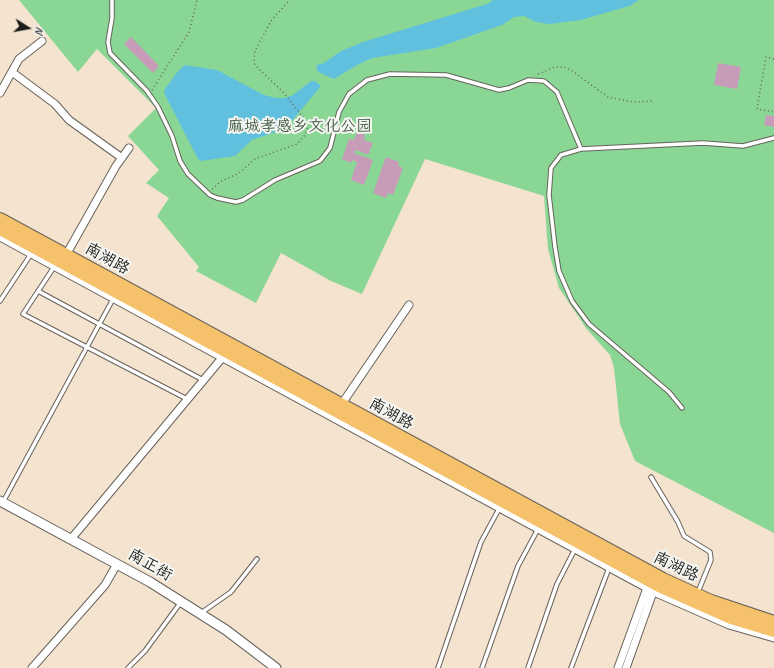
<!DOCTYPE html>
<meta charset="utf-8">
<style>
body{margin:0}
#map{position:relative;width:774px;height:668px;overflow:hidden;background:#f4e3cf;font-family:Caveat,sans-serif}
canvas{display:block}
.north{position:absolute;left:8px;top:8px;width:40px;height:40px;-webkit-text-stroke:3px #f6f6f2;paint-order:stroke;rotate:101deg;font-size:11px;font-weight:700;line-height:16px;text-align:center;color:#1c1c1c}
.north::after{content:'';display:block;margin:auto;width:14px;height:18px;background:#1c1c1c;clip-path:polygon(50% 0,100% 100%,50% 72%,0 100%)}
</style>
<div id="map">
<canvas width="774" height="668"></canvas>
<div class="north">N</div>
</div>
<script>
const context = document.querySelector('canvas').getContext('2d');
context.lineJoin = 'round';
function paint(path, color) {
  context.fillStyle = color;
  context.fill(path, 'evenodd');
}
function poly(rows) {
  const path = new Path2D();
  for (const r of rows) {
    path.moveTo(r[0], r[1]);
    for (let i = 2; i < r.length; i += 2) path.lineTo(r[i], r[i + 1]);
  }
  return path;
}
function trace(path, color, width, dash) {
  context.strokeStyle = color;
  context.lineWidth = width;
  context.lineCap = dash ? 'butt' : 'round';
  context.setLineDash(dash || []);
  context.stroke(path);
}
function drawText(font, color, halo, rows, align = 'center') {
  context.font = font + ' Caveat,"LXGW WenKai TC",sans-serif';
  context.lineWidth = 4;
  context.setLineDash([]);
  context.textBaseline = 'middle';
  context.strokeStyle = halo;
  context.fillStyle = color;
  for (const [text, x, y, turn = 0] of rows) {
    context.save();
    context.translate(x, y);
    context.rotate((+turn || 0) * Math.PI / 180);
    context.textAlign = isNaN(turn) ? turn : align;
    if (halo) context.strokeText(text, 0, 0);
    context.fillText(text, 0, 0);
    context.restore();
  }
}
const green = poly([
 [19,0,774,0,774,533,635,461,620,424,614,368,610,355,586,328,559,288,548,249,544,196,425,159,362,294,331,281,281,253,256,303,196,271,199,267,157,216,169,198,146,183,159,170,128,136,156,108,97,49,78,72]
]);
const water = poly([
 [493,0,639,0,629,6,581,20,549,24,536,22,524,16,514,17,502,25,436,48,372,58,357,65,334,79,318,72,316,67,317,65,324,63,341,51,363,42,487,4],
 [185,65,217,70,264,95,276,98,285,98,293,95,311,81,315,81,321,86,290,123,281,130,252,140,235,156,201,161,198,159,164,93,165,89,178,71]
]);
const building = poly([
 [131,37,159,66,153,73,124,44],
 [718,63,741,67,737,89,714,85],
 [766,115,774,116,774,127,764,125],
 [357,132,365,135,364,140,373,143,368,155,356,150,354,153,373,160,364,185,351,180,357,162,352,160,351,163,342,159,349,139,354,140],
 [386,157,399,162,398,166,403,168,393,195,388,193,386,198,373,193]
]);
const path = poly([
 [774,59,766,57,757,109,774,112],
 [538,74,555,67,564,67,571,70,608,97,633,102,652,101],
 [152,90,189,32,197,0],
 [308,130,318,130,329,127],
 [212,189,220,182,239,173,255,159,297,144,305,135,307,128,305,120,285,94,255,65,254,59,255,51,271,21,290,0]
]);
const service = poly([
 [112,0,112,18,108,42,110,53,147,91,158,107,172,136,180,161,188,174,210,195,217,198,236,202,243,200,275,180,320,161,330,148,339,112,349,94,367,80,390,74,446,75,499,90,509,88,528,80,544,81,557,92,581,149],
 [54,267,23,314,187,399],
 [38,291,203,380],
 [0,301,31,254],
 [682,408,669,392,589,324,572,301,559,271,555,247,549,195,551,168,561,155,581,149,703,143,743,146,774,138],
 [651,477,678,522,684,536,710,552,711,560,698,592],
 [3,502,113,299],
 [201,613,231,592,257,559],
 [128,668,145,651,181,602],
 [438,668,481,542,499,509],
 [482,668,518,566,538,529],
 [528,668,557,584,575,549],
 [571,668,609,568]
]);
const minor = poly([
 [12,72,55,104,69,120,122,158],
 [0,93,19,59,42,41],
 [0,237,656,593,729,625,774,638],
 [66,255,116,166,129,148],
 [341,405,409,305],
 [71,539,222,358],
 [32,668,105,585,117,564],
 [618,668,647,588],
 [626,668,653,592]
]);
const tertiary = poly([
 [0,501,150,582,226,630,276,668]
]);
const primary = poly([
 [0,219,663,579,711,601,774,622],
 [0,229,659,586,731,618,774,631]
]);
const parkNames = [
 ["麻城孝感乡文化公园",300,127]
];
const streetNames = [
 ["南湖路",107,259,29],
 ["南湖路",391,414,29],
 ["南正街",150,565,30],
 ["南湖路",676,567,26]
];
paint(green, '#8ad795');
paint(water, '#60c0de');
paint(building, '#c69cb9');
trace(service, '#68625b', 5.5);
trace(minor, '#68625b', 9);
trace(tertiary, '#68625b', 11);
trace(primary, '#68625b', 14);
trace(path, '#68625b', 1.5, [1, 3]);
trace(service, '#fff', 3.5);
trace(minor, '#fff', 7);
trace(tertiary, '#fff', 9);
trace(primary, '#f5c16b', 12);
drawText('16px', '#425d46', '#f6f6f2', parkNames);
drawText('16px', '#1c1c1c', '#f6f6f2', streetNames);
</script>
